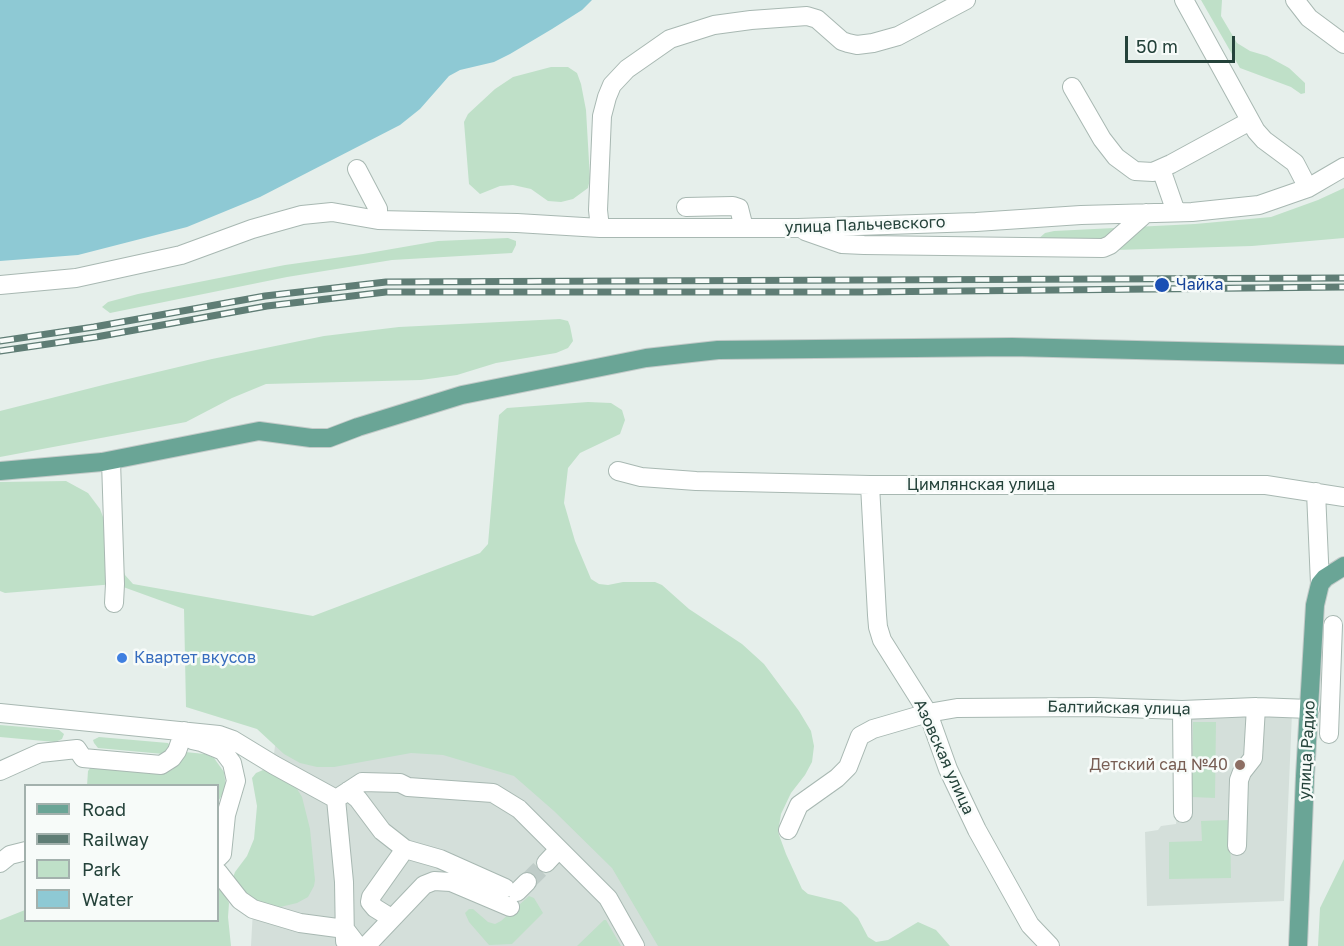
<!DOCTYPE html>
<meta charset="utf-8">
<style>
body{margin:0}
#map{position:relative;width:1344px;height:946px;overflow:hidden;background:#e6efeb;font-family:"Golos Text",sans-serif}
canvas{display:block}
.legend{position:absolute;left:24px;top:784px;width:195px;height:138px;box-sizing:border-box;background:#f7fbf9;border:2px solid #a3b1ad;margin:0;padding:8px 10px;list-style:none;font-size:18px;color:#24423a}
.legend li{display:flex;align-items:center;gap:12px;height:30px}
.legend b{width:30px;border:2px solid #a3b1ad}
.scale{position:absolute;left:1125px;top:36px;width:110px;height:27px;box-sizing:border-box;border:3px solid #24423a;border-top:0;padding-left:8px;font-size:18px;line-height:21px;white-space:nowrap;color:#24423a;-webkit-text-stroke:4px #f7fbf9;paint-order:stroke}
</style>
<div id="map">
<canvas width="1344" height="946"></canvas>
<ul class="legend">
<li><b style="height:8px;background:#6aa596"></b>Road</li>
<li><b style="height:8px;background:#5f7d75"></b>Railway</li>
<li><b style="height:16px;background:#bfe0c8"></b>Park</li>
<li><b style="height:16px;background:#8ec9d4"></b>Water</li>
</ul>
<div class="scale">50 m</div>
</div>
<script>
const context = document.querySelector('canvas').getContext('2d');
context.lineJoin = 'round';
function paint(path, color) {
  context.fillStyle = color;
  context.fill(path, 'evenodd');
}
function poly(rows) {
  const path = new Path2D();
  for (const r of rows) {
    path.moveTo(r[0], r[1]);
    for (let i = 2; i < r.length; i += 2) path.lineTo(r[i], r[i + 1]);
  }
  return path;
}
function trace(path, color, width, dash) {
  context.strokeStyle = color;
  context.lineWidth = width;
  context.lineCap = dash ? 'butt' : 'round';
  context.setLineDash(dash || []);
  context.stroke(path);
}
function drawText(font, color, halo, rows, align = 'center') {
  context.font = font + ' "Golos Text",sans-serif';
  context.lineWidth = 5;
  context.setLineDash([]);
  context.textBaseline = 'middle';
  context.strokeStyle = halo;
  context.fillStyle = color;
  for (const [text, x, y, turn = 0] of rows) {
    context.save();
    context.translate(x, y);
    context.rotate((+turn || 0) * Math.PI / 180);
    context.textAlign = isNaN(turn) ? turn : align;
    if (halo) context.strokeText(text, 0, 0);
    context.fillText(text, 0, 0);
    context.restore();
  }
}
const built = poly([
 [422,634,710,946,251,946,253,909,288,650],
 [1191,713,1292,713,1284,901,1147,906,1145,832,1158,830,1161,826,1176,824]
]);
const green = poly([
 [1201,0,1222,0,1221,16,1237,43,1250,51,1267,56,1289,68,1305,83,1305,93,1301,94,1291,87,1240,68],
 [551,67,568,67,577,73,581,84,586,110,590,179,588,188,573,199,561,202,548,201,531,189,513,185,500,186,480,194,469,184,464,122,468,114,495,89,513,77],
 [1344,188,1344,238,1252,246,1046,252,1037,240,1045,233,1054,231,1195,224,1271,217,1318,200],
 [508,238,516,241,516,245,512,253,392,260,287,277,110,313,102,307,108,302,138,294,285,265,363,254,438,241],
 [560,319,568,321,570,326,573,341,568,348,556,353,496,363,457,375,421,380,266,384,232,398,186,422,0,457,0,411,107,384,212,359,324,336,399,327],
 [588,402,611,403,622,410,625,420,620,434,580,453,568,468,564,503,575,541,591,579,599,584,608,585,623,582,655,582,662,585,689,609,742,644,764,664,799,711,811,731,814,746,812,762,805,775,791,793,781,814,778,832,786,854,802,889,808,894,841,902,847,907,858,918,868,937,876,942,888,940,918,922,936,930,950,946,658,946,612,868,554,811,514,776,443,755,411,753,334,767,317,767,300,763,284,754,257,729,186,707,184,609,115,584,5,593,0,591,0,482,66,481,88,493,100,509,125,575,133,584,313,616,480,553,488,544,499,415,507,408],
 [1193,722,1216,722,1215,798,1192,797],
 [0,725,59,730,64,734,62,739,55,742,0,737],
 [99,737,168,743,171,747,163,754,98,748,94,743,93,740],
 [185,752,205,754,214,758,224,772,226,788,219,800,218,786,87,786,88,771,91,767,104,766,170,771,173,769,174,765],
 [263,770,272,773,294,784,302,797,310,829,315,880,314,886,308,897,297,903,276,908,258,906,232,880,235,872,247,856,254,839,257,806,252,778,256,773],
 [1230,820,1231,878,1169,879,1169,842,1202,841,1201,821],
 [1344,859,1344,946,1318,946,1320,908],
 [218,882,229,903,228,917,231,946,0,946,0,920,25,910,26,920,218,920],
 [529,896,534,898,543,913,512,944,489,945,469,922,465,913,469,909,473,909,488,922,495,924,501,921],
 [604,920,606,920,621,946,577,946]
]);
const water = poly([
 [0,0,592,0,582,10,552,29,510,54,494,62,460,70,449,76,420,109,400,125,260,197,187,227,78,255,0,261]
]);
const minorTunnel = poly([
 [527,882,546,863]
]);
const minor = poly([
 [1184,0,1256,131,1264,140,1295,163,1308,188],
 [1295,0,1309,18,1344,44],
 [1072,87,1102,139,1116,157,1135,171,1153,172,1171,164,1250,121],
 [357,169,378,209,378,220],
 [1161,169,1176,212],
 [686,207,733,206,739,208,744,228],
 [600,228,598,210,602,116,607,97,612,85,627,69,670,39,714,25,751,20,807,16,817,19,842,41,848,43,857,45,873,43,898,36,966,0],
 [805,231,842,244,864,245,1103,248,1110,245,1146,213],
 [0,285,76,278,181,255,252,229,302,215,332,212,378,220,517,223,600,228,798,228,976,222,1081,215,1192,212,1259,205,1308,188,1344,167],
 [111,461,115,584,114,603],
 [618,471,641,477,696,481,870,485,1266,485,1344,497],
 [870,485,877,615,878,627,882,640,928,713,948,769,977,830,1030,925,1050,946],
 [1316,492,1320,584],
 [1182,710,1183,813],
 [0,713,219,735,233,740,274,765,336,799],
 [1329,734,1333,625],
 [192,740,201,742,223,751,232,763,236,781,226,815,222,854,218,858],
 [0,771,40,753,77,749,83,758,161,765,172,758,177,751,184,731],
 [348,791,358,799,382,831,405,849,440,859,505,888],
 [336,799,362,782,400,783,408,787,493,793,519,809,608,898,635,946],
 [336,799,344,882,345,941],
 [788,830,799,805,837,778,848,767,860,736,873,729,928,713,957,708,1094,707,1182,710,1256,707,1310,709],
 [1237,846,1239,780,1242,772,1253,758,1256,707],
 [0,863,10,855,26,851],
 [546,863,559,849],
 [218,872,240,900,253,909,300,923,345,929,358,946],
 [517,892,527,882],
 [391,918,375,908,370,902,371,897,405,849],
 [366,946,424,885,434,881,451,882,510,907]
]);
const major = poly([
 [0,471,102,462,259,431,311,438,329,438,358,427,462,395,646,358,718,350,1012,347,1344,355],
 [1298,946,1305,776,1315,605,1320,584,1325,578,1344,566]
]);
const rail = poly([
 [0,341,94,327,265,296,386,282,1344,278],
 [0,351,96,337,267,306,386,292,864,292,1344,287]
]);
const markers = [
 [1162,285,8,"#1a4fb4"],
 [122,658,6,"#3f7fe0"],
 [1240,765,6,"#8d6e63"]
];
const streetNames = [
 ["улица Пальчевского",865,225,-2],
 ["Цимлянская улица",981,485],
 ["Балтийская улица",1119,708,1],
 ["улица Радио",1307,750,-87],
 ["Азовская улица",944,757,66]
];
const transitNames = [
 ["Чайка",1176,285]
];
const shopNames = [
 ["Квартет вкусов",134,658]
];
const educationNames = [
 ["Детский сад №40",1228,765]
];
paint(built, '#d4dfda');
paint(green, '#bfe0c8');
paint(water, '#8ec9d4');
trace(minorTunnel, '#bfccc8', 18, [18, 9]);
trace(minor, '#a8b8b2', 20);
trace(major, '#c2cac8', 20);
trace(minor, '#fff', 18);
trace(major, '#6aa596', 18);
trace(rail, '#5f7d75', 7);
trace(rail, '#f7fbf9', 4.5, [14]);
for (const [x, y, r, color] of markers) {
  const dot = new Path2D();
  dot.arc(x, y, r, 0, 2 * Math.PI);
  context.fillStyle = color;
  context.fill(dot);
  trace(dot, '#f7fbf9', 2);
}
drawText('16px', '#24423a', '#f7fbf9', streetNames);
drawText('16px', '#164399', '#f7fbf9', transitNames, 'left');
drawText('16px', '#366cbe', '#f7fbf9', shopNames, 'left');
drawText('16px', '#785e54', '#f7fbf9', educationNames, 'right');
</script>
